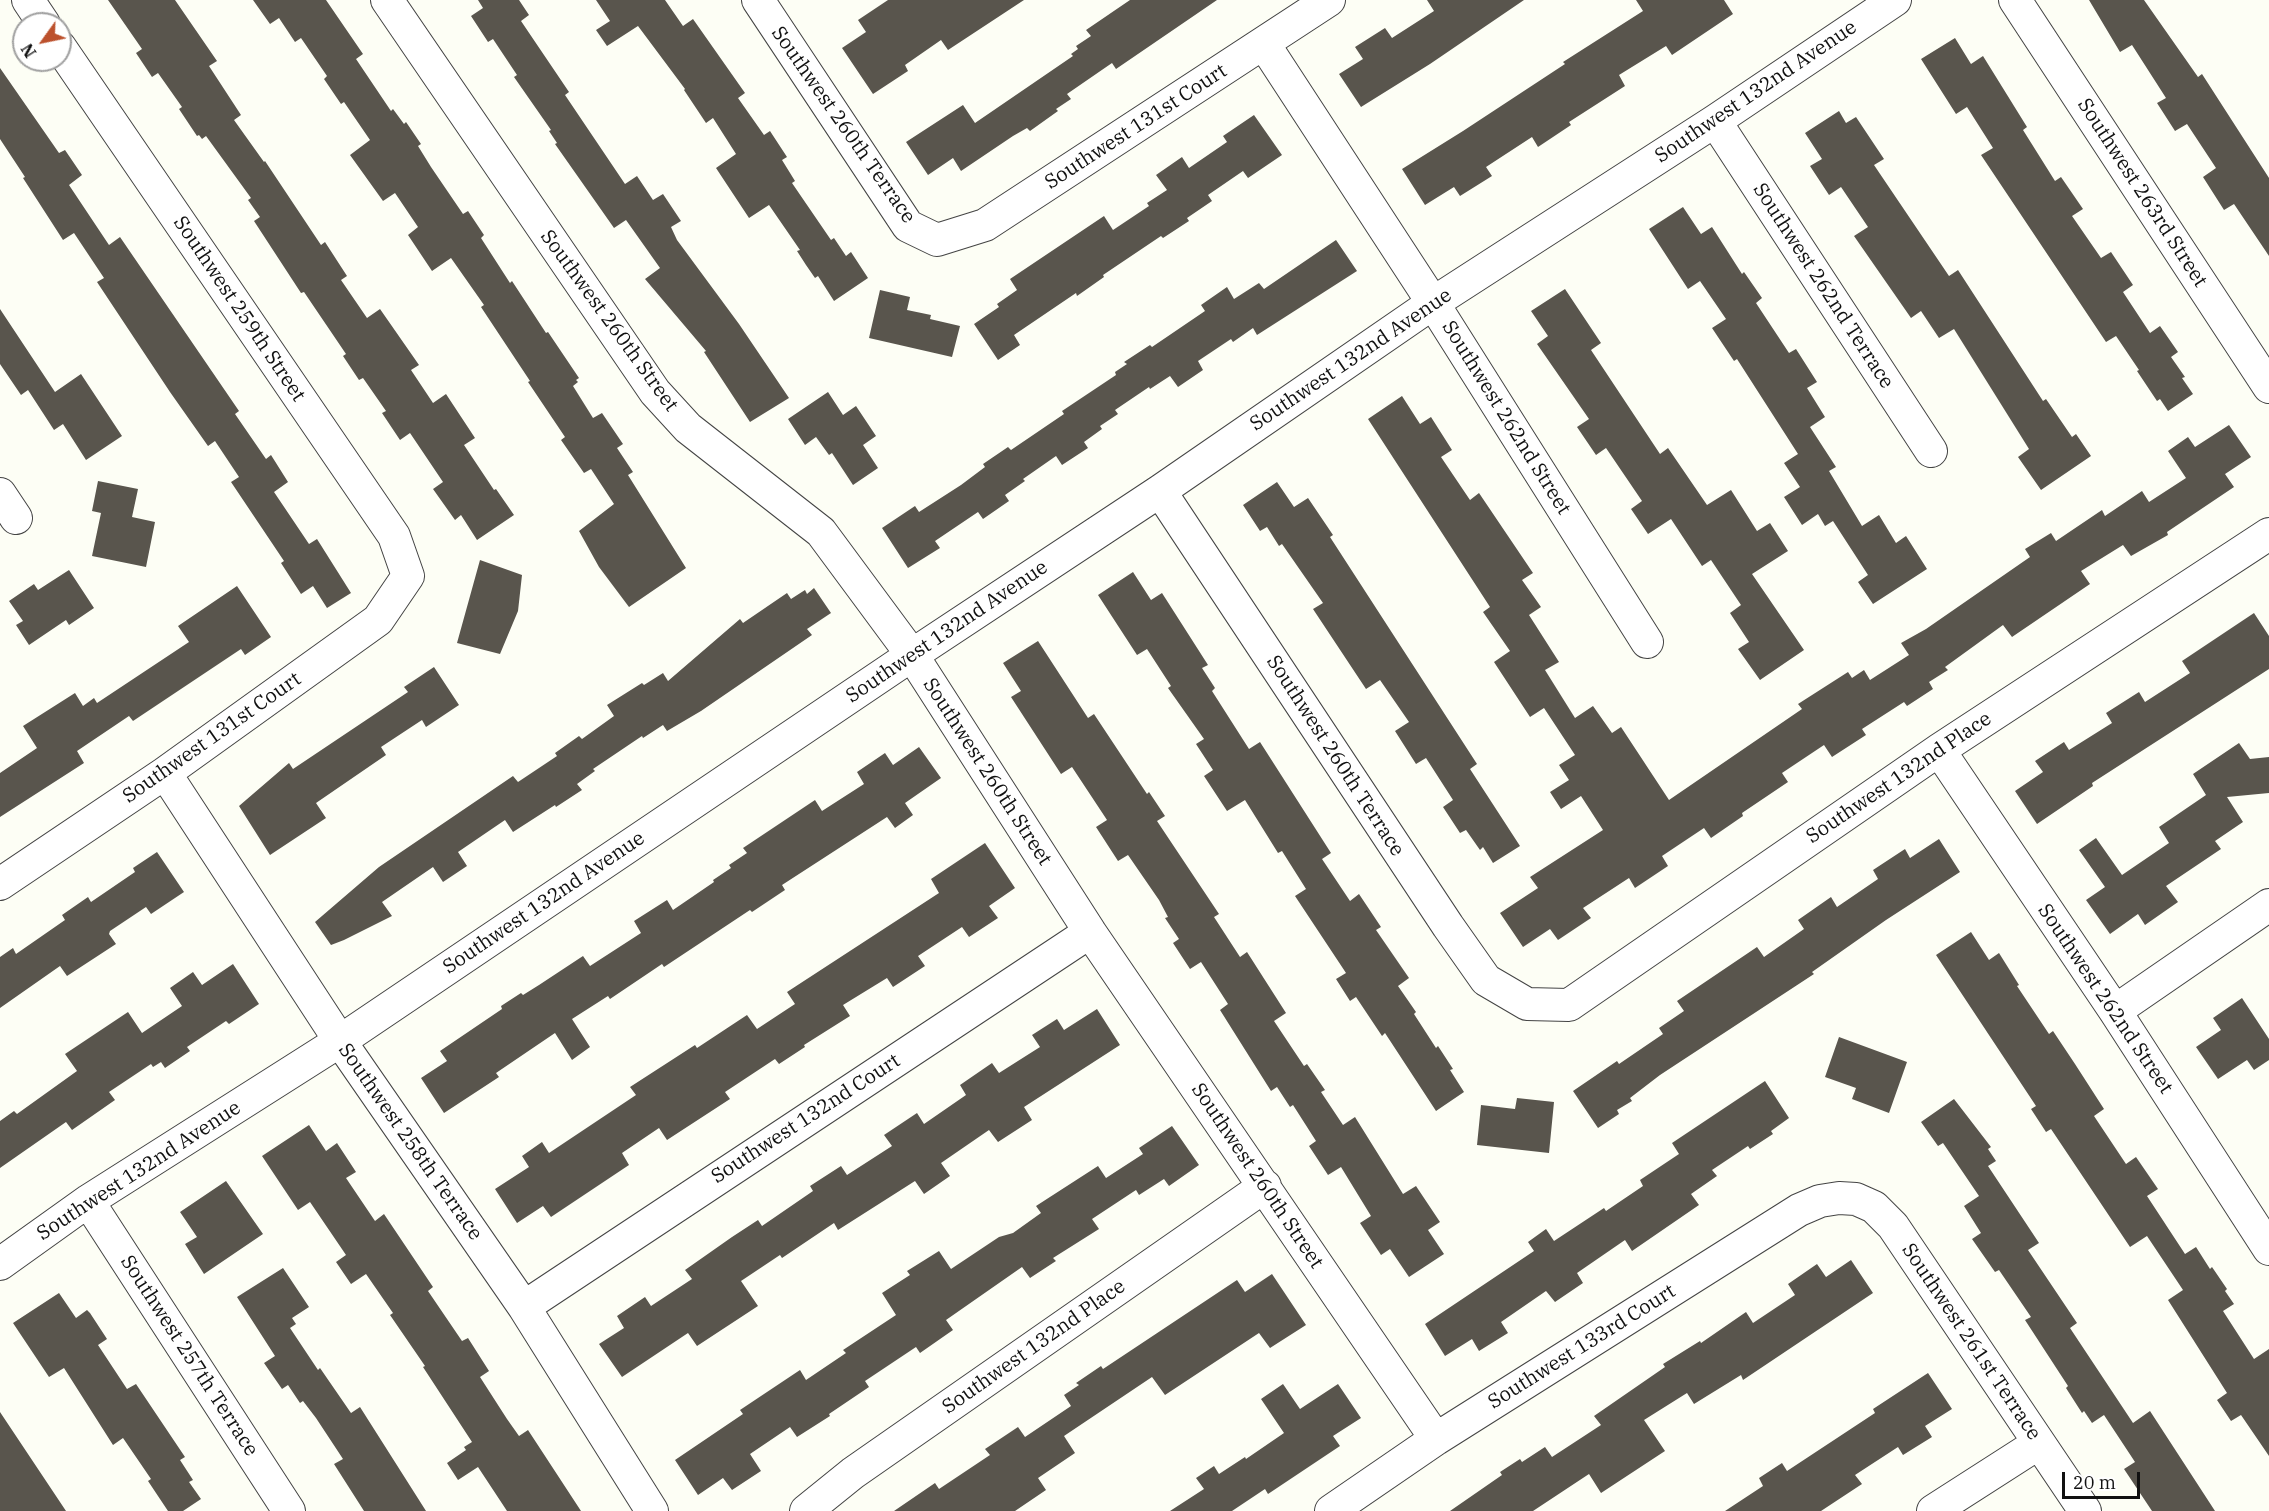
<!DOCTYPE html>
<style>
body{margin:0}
#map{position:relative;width:2269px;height:1511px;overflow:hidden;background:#fdfef5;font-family:"IBM Plex Serif",serif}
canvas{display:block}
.north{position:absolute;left:12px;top:12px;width:60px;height:60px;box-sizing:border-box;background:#fff;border:2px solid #a0a0a0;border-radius:50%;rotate:237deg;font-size:16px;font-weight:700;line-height:24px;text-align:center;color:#111}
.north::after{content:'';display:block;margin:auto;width:21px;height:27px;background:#bc512d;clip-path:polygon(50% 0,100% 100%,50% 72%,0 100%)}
.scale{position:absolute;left:2062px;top:1472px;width:78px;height:27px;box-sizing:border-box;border:3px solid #111;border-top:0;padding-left:8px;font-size:18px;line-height:21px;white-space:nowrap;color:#111;-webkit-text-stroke:4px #fff;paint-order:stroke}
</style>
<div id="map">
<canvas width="2269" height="1511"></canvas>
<div class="north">N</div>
<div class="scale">20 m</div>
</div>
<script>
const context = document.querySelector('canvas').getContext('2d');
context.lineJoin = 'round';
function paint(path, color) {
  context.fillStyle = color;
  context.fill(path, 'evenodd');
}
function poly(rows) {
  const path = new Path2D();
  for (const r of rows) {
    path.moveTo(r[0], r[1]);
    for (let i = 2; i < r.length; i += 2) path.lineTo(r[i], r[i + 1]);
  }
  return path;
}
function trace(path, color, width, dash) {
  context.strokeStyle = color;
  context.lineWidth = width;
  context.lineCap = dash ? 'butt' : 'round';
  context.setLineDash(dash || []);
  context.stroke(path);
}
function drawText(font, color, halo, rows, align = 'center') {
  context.font = font + ' "IBM Plex Serif",serif';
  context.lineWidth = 6;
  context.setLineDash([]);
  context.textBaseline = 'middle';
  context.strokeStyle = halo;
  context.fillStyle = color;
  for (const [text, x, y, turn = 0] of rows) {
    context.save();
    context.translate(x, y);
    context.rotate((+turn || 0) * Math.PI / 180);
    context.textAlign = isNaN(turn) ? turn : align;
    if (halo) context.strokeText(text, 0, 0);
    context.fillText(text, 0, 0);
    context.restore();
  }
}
const building = poly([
 [108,0,175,0,217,61,209,66,241,115,234,120,264,162,265,161,321,245,325,242,347,276,341,280,367,318,380,309,419,365,411,370,433,403,446,394,475,438,464,445,494,490,496,489,514,515,477,540,461,515,455,520,433,489,443,482,410,433,400,440,382,413,386,411,363,378,359,380,343,356,346,354,304,292,301,293,254,221,260,217,248,200,251,198,206,136,202,139,199,135,197,136,179,109,182,107,158,73,152,77,136,53,142,49],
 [253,0,326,0,363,54,356,59,391,111,393,109,404,124,406,122,421,144,418,146,431,167,463,214,468,211,484,235,481,238,510,283,512,281,546,333,548,332,579,378,576,380,578,382,573,386,593,418,602,413,623,444,617,448,633,472,628,475,686,568,629,607,599,567,579,531,614,504,591,469,584,473,561,440,565,437,528,382,530,381,481,307,484,305,451,258,432,271,408,235,418,227,395,193,383,201,350,155,370,140,344,102,341,104,324,79,327,76,301,38,295,42,279,18,270,24],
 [478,0,519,0,529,15,521,21,569,92,565,95,625,184,637,176,653,200,663,194,681,221,671,227,677,240,739,324,789,398,750,422,704,352,706,351,645,279,660,268,626,220,614,228,555,144,557,143,549,131,551,130,514,77,517,75,493,39,488,42,471,16,483,8],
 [596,0,665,0,683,26,693,19,745,93,738,98,764,135,770,131,787,157,782,160,795,181,792,183,831,240,834,238,846,256,851,252,868,278,834,301,818,276,815,278,806,265,797,251,800,250,769,205,749,218,716,168,736,154,713,118,706,123,684,90,685,89,638,26,607,46,596,30,610,21],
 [888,0,1024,0,948,50,941,40,905,65,908,71,873,94,842,48,866,32,858,20],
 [1130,0,1217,0,1116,69,1112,63,1067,94,1071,99,1056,109,1058,111,1030,131,1027,128,1013,136,961,171,953,158,928,175,906,142,963,105,975,123,1073,56,1071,54,1078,49,1076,46,1091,36,1086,30],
 [1427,0,1524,0,1430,64,1361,107,1339,74,1363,59,1355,47,1385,28,1392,38,1434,11],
 [1636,0,1724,0,1733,14,1672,55,1666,46,1619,75,1625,86,1569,122,1571,125,1538,147,1532,137,1486,167,1492,176,1460,196,1454,187,1425,205,1402,169,1463,131,1565,64,1563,62,1643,11],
 [2089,0,2144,0,2198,77,2202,74,2269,178,2269,256,2234,204,2224,210,2203,177,2216,168,2187,124,2175,131,2157,103,2166,98,2132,45,2120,52],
 [1955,38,1971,64,1983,56,2027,127,2023,130,2055,181,2061,177,2083,209,2072,216,2101,258,2111,252,2133,285,2123,292,2150,333,2160,326,2178,352,2171,357,2185,377,2182,378,2193,394,2168,411,2160,399,2157,401,2137,371,2139,370,2116,336,2106,342,1981,155,1993,148,1967,107,1956,114,1921,59],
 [0,68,59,153,65,150,82,175,69,185,109,245,120,237,239,411,235,414,266,459,271,455,288,482,274,492,309,544,317,539,351,593,327,608,313,586,301,594,281,563,284,561,231,482,239,477,215,441,208,446,170,392,97,282,104,278,74,233,63,240,23,178,25,177,0,139],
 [1839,111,1846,123,1856,117,1884,159,1874,165,1949,276,1958,270,2043,401,2046,399,2072,437,2076,434,2091,456,2041,490,2018,457,2029,449,1954,329,1939,338,1921,311,1911,318,1854,236,1868,227,1841,187,1829,195,1810,166,1822,159,1805,133],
 [1254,115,1282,155,1248,178,1243,171,1208,195,1212,201,1187,218,1189,221,1163,238,1161,236,1103,275,1104,277,1077,296,1076,293,1014,335,1020,345,998,360,974,324,999,307,997,304,1017,290,1010,279,1104,216,1113,230,1149,206,1147,203,1167,190,1156,175,1182,157,1189,168,1227,142,1223,136],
 [1683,207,1701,234,1712,227,1742,274,1744,272,1762,298,1756,303,1789,353,1796,349,1817,382,1807,388,1825,417,1810,427,1836,467,1829,471,1862,526,1879,515,1896,543,1906,536,1927,569,1873,604,1858,582,1868,575,1833,521,1825,526,1818,514,1802,525,1784,497,1800,487,1784,463,1798,454,1737,359,1734,361,1712,328,1726,319,1700,281,1688,289,1649,229],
 [1336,240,1357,271,1257,335,1253,328,1233,342,1231,339,1198,361,1203,370,1178,387,1170,376,1150,389,1149,387,1115,410,1118,414,1100,426,1102,429,1084,442,1088,448,1062,465,1056,456,1023,479,1025,481,1005,495,1009,501,983,519,978,512,935,541,940,548,908,568,882,528,915,506,919,512,961,485,985,467,983,464,1008,447,1011,450,1064,414,1062,411,1116,375,1115,372,1127,364,1124,362,1150,345,1152,347,1205,311,1201,305,1227,287,1234,299,1259,283,1264,289],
 [1565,289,1601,343,1591,350,1660,454,1668,448,1707,505,1731,490,1757,531,1770,523,1788,551,1752,574,1804,650,1760,680,1738,649,1749,642,1730,613,1741,605,1711,560,1702,566,1671,519,1648,534,1631,509,1642,501,1606,448,1596,455,1577,427,1589,419,1537,344,1548,336,1531,311],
 [880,290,910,297,907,310,931,315,930,319,960,326,952,357,869,338],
 [0,309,55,392,81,374,122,436,86,460,63,424,54,430,28,390,21,395,0,364],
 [828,392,843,415,856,406,876,436,863,445,878,468,853,485,832,453,829,455,816,437,805,445,788,419],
 [1402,396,1420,424,1431,417,1452,450,1441,457,1470,500,1479,493,1533,573,1522,580,1541,607,1529,615,1559,662,1545,670,1575,718,1593,706,1612,733,1621,727,1669,800,1802,709,1798,704,1848,672,1852,678,1864,670,1870,680,1909,655,1901,643,1926,629,2030,557,2025,549,2051,533,2056,541,2102,510,2105,516,2142,491,2149,502,2186,478,2168,451,2188,437,2195,447,2229,425,2251,457,2225,474,2234,487,2167,532,2168,535,2131,556,2123,545,2081,571,2090,584,2012,637,2003,625,1945,667,1948,670,1929,682,1933,689,1907,706,1904,702,1862,729,1866,735,1832,757,1824,745,1782,773,1788,782,1742,813,1743,816,1711,838,1704,828,1662,856,1668,866,1635,888,1629,878,1583,908,1591,918,1558,940,1550,929,1523,947,1500,913,1538,888,1530,877,1603,830,1581,796,1561,809,1550,792,1569,780,1559,765,1575,755,1544,708,1530,717,1494,662,1510,651,1483,612,1490,607,1368,419],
 [98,481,138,489,132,517,155,522,146,567,92,556,101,513,92,511],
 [1277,482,1294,507,1308,498,1333,535,1330,537,1477,764,1470,769,1520,846,1493,863,1483,847,1480,850,1466,830,1460,833,1443,807,1453,800,1426,758,1416,764,1395,731,1409,722,1380,680,1366,689,1313,609,1323,603,1282,544,1279,546,1267,527,1260,531,1243,505],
 [480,560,522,575,518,611,500,654,457,643],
 [69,570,94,608,69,625,66,620,29,645,16,625,23,621,9,601,34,584,38,590],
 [1133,572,1151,600,1162,593,1208,665,1202,668,1215,688,1212,691,1249,749,1260,742,1331,853,1322,859,1350,901,1359,894,1381,927,1376,930,1409,978,1398,986,1416,1012,1414,1014,1436,1048,1438,1046,1453,1069,1450,1070,1464,1092,1436,1111,1385,1033,1382,1036,1356,997,1350,1001,1336,979,1346,973,1295,896,1306,889,1282,851,1278,853,1245,800,1227,811,1204,776,1213,770,1196,744,1204,739,1168,688,1171,686,1147,649,1137,655,1098,595],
 [237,586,271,637,245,655,241,649,133,721,129,716,77,751,84,763,0,817,0,773,37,748,23,726,75,693,83,706,94,698,97,703,189,642,178,626],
 [814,588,831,613,807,629,812,635,701,711,667,731,663,725,643,738,642,736,593,769,595,771,577,784,582,790,556,807,555,805,513,832,505,820,458,852,467,866,443,882,433,867,382,902,392,916,344,940,331,945,315,922,379,867,513,776,518,782,557,756,555,753,579,736,582,739,614,716,607,705,642,683,644,685,663,673,668,681,740,619,743,623,787,593,791,599,805,590,807,594],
 [2254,613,2269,636,2269,669,2092,783,2093,786,2037,824,2015,791,2043,772,2035,761,2064,742,2069,750,2112,723,2106,713,2139,692,2145,702,2190,673,2182,661],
 [1038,641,1088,718,1094,714,1147,794,1149,792,1165,816,1157,821,1219,914,1214,917,1240,957,1247,952,1286,1013,1274,1021,1304,1066,1307,1064,1325,1090,1321,1092,1343,1125,1355,1117,1403,1194,1416,1186,1440,1222,1428,1230,1444,1254,1409,1277,1390,1249,1381,1255,1360,1223,1371,1216,1341,1167,1328,1175,1309,1146,1316,1141,1293,1105,1290,1107,1277,1087,1271,1091,1220,1010,1228,1004,1201,962,1190,969,1173,943,1179,939,1165,918,1168,917,1159,900,1128,855,1118,861,1096,827,1107,820,1072,767,1061,774,1011,697,1021,691,1003,663],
 [434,667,459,705,426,727,422,720,381,747,386,755,316,803,326,818,270,855,239,806,289,763,293,769,408,692,404,687],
 [2239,743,2250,759,2269,757,2269,793,2227,797,2243,822,2215,841,2221,849,2166,886,2178,902,2145,925,2138,914,2110,934,2086,900,2105,887,2079,850,2096,838,2122,875,2169,843,2159,827,2206,795,2193,774],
 [919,747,941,778,905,803,913,815,895,828,887,817,782,885,785,890,752,912,750,910,664,967,662,964,610,999,608,996,572,1019,590,1047,572,1060,555,1033,496,1073,499,1077,444,1113,421,1078,447,1061,440,1051,502,1009,501,1006,521,993,523,995,539,985,583,956,590,966,641,933,634,921,667,900,673,910,714,882,713,880,731,868,729,865,747,853,743,848,815,800,822,811,864,784,857,772,885,753,893,765],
 [1939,839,1960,872,1886,920,1812,972,1814,974,1660,1075,1630,1098,1632,1101,1617,1110,1619,1114,1598,1128,1573,1091,1617,1061,1619,1064,1663,1034,1659,1028,1684,1011,1677,1001,1757,947,1764,957,1804,929,1798,920,1831,897,1837,907,1878,879,1873,870,1905,849,1910,858],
 [985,843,1015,888,989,906,998,918,969,937,962,927,918,956,925,966,893,987,887,978,843,1005,850,1016,804,1045,805,1047,779,1064,775,1059,725,1092,730,1099,667,1140,659,1128,622,1153,629,1165,551,1217,543,1206,517,1223,495,1189,529,1167,522,1156,542,1142,549,1153,636,1095,630,1087,695,1045,697,1048,747,1015,757,1029,795,1004,787,992,939,893,931,879],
 [157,852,184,892,151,914,146,907,110,931,109,934,116,944,67,976,60,966,0,1008,0,957,13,948,16,954,65,920,62,915,88,897,91,902,135,872,133,868],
 [1971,932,1989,960,1999,953,2019,985,2017,986,2049,1034,2053,1031,2075,1064,2104,1109,2094,1116,2126,1164,2136,1157,2158,1189,2147,1196,2185,1254,2196,1247,2210,1269,2212,1267,2227,1289,2225,1291,2234,1304,2223,1311,2254,1359,2269,1349,2269,1456,2241,1415,2231,1421,2217,1400,2227,1393,2168,1300,2183,1290,2147,1236,2130,1247,2051,1129,2046,1132,2031,1109,2036,1106,1936,955],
 [233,964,259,1004,229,1024,226,1021,187,1047,190,1051,165,1068,161,1062,153,1067,151,1064,109,1092,115,1100,72,1130,66,1122,0,1168,0,1121,14,1111,17,1114,77,1071,65,1054,128,1012,142,1033,182,1006,170,988,193,972,202,985],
 [2242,998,2269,1039,2269,1060,2254,1070,2247,1060,2218,1079,2196,1047,2221,1030,2213,1018],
 [1097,1009,1120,1045,1024,1107,1032,1120,998,1142,989,1130,941,1163,950,1176,924,1194,915,1181,838,1230,834,1223,782,1258,780,1255,741,1281,758,1306,697,1346,688,1333,622,1377,599,1344,624,1328,617,1316,645,1297,651,1306,692,1279,685,1270,732,1237,758,1220,762,1226,813,1191,810,1186,841,1166,847,1175,892,1146,884,1135,917,1113,924,1124,966,1095,960,1085,992,1063,999,1073,1040,1047,1032,1035,1057,1019,1064,1030],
 [1839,1037,1907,1062,1889,1113,1852,1099,1856,1088,1825,1077],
 [1765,1081,1789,1118,1771,1131,1773,1134,1750,1149,1748,1146,1712,1170,1717,1176,1691,1194,1699,1205,1632,1251,1625,1240,1577,1273,1583,1283,1555,1302,1546,1291,1501,1322,1508,1333,1479,1351,1472,1339,1445,1356,1425,1324,1534,1251,1528,1242,1546,1229,1554,1241,1604,1208,1606,1211,1643,1186,1640,1180,1679,1154,1672,1143],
 [1517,1098,1554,1102,1549,1153,1477,1145,1481,1105,1515,1109],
 [1954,1099,1991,1147,1988,1149,1996,1161,1988,1166,2039,1243,2028,1250,2077,1323,2070,1328,2133,1423,2150,1411,2215,1511,2152,1511,2124,1469,2135,1462,2104,1415,2092,1423,2084,1411,2082,1413,2066,1388,2068,1386,2025,1320,2031,1317,1999,1270,1995,1272,1972,1239,1981,1233,1964,1206,1979,1196,1943,1143,1938,1146,1921,1122],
 [309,1125,326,1151,337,1143,356,1172,346,1178,375,1221,384,1214,433,1287,428,1291,462,1341,468,1338,489,1371,480,1377,507,1419,519,1436,528,1430,581,1511,507,1511,478,1467,458,1480,447,1463,466,1450,464,1447,472,1442,423,1367,425,1366,390,1315,393,1313,366,1274,351,1284,336,1262,346,1255,310,1202,298,1210,262,1156],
 [1172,1126,1199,1165,1169,1186,1164,1179,1139,1195,1136,1190,1092,1219,1099,1229,1053,1258,1056,1261,1030,1278,1022,1267,946,1320,953,1330,920,1353,916,1347,865,1381,869,1387,829,1414,830,1416,797,1437,790,1427,750,1454,761,1471,732,1490,723,1478,698,1495,675,1460,743,1414,740,1410,800,1370,806,1380,846,1353,843,1350,896,1315,882,1293,910,1275,907,1271,939,1251,951,1269,999,1237,1013,1233,1041,1213,1036,1206,1098,1166,1106,1178,1143,1154,1139,1148],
 [226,1181,263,1234,204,1274,185,1244,197,1237,180,1212],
 [1851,1260,1873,1293,1743,1380,1741,1375,1694,1404,1687,1393,1644,1420,1665,1451,1601,1493,1589,1474,1533,1511,1450,1511,1502,1475,1500,1472,1520,1459,1522,1462,1545,1447,1552,1457,1601,1425,1594,1416,1665,1367,1663,1364,1700,1341,1701,1343,1746,1312,1753,1323,1795,1295,1788,1284,1817,1264,1826,1277],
 [283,1268,309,1307,292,1318,296,1324,290,1328,318,1370,320,1368,351,1413,360,1407,426,1511,364,1511,334,1464,343,1459,316,1418,303,1401,300,1403,288,1385,282,1389,264,1363,275,1356,237,1297],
 [1272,1274,1306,1325,1270,1348,1259,1333,1165,1395,1152,1377,1064,1436,1075,1453,1038,1478,1046,1490,1015,1511,894,1511,935,1483,939,1489,990,1455,985,1449,1018,1427,1025,1437,1071,1406,1064,1395,1079,1385,1076,1383,1101,1366,1103,1369,1237,1280,1245,1292],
 [59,1293,76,1318,87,1310,90,1313,107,1339,98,1345,127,1389,136,1384,185,1457,180,1460,193,1480,189,1482,201,1499,183,1511,168,1511,148,1481,151,1479,123,1438,113,1445,64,1368,49,1377,13,1323],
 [1928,1373,1952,1409,1925,1426,1932,1437,1903,1455,1898,1447,1855,1475,1862,1484,1821,1511,1725,1511,1763,1486,1759,1478,1782,1463,1787,1471,1875,1413,1873,1409],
 [1283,1384,1300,1409,1338,1384,1361,1418,1333,1436,1340,1446,1268,1494,1265,1489,1232,1511,1170,1511,1204,1489,1196,1478,1214,1466,1219,1474,1245,1457,1246,1459,1284,1433,1261,1399],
 [0,1412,66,1511,0,1511]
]);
const minor = poly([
 [28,0,44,24],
 [387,0,655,392,688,428,821,532,912,655,1090,932,1436,1439],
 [758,0,908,226,937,240,985,225,1329,0],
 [2015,0,2269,387],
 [1264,44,1433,303,1647,642],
 [1715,121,1931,451],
 [1160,491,1448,926,1486,980,1527,1004,1569,1005,1939,750,2269,534],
 [0,494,16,518],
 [1939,750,2115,1011,2269,1249],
 [165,773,340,1041,524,1307,652,1511],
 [0,884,165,773,378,620,408,576,394,536,60,47],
 [2115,1011,2269,905],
 [88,1201,289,1511],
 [0,1264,88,1201,340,1041,912,655,1160,491,1433,303,1715,121,1895,0],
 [524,1307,1090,932],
 [806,1511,853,1473,1265,1186],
 [1331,1511,1436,1439,1799,1210,1820,1201,1839,1198,1856,1199,1874,1207,1893,1226,2085,1511],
 [1933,1511,2039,1443]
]);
const streetNames = [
 ["Southwest 132nd Avenue",1756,92,-34],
 ["Southwest 260th Terrace",843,125,55],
 ["Southwest 131st Court",1136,127,-33],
 ["Southwest 263rd Street",2142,193,57],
 ["Southwest 262nd Terrace",1823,286,57],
 ["Southwest 259th Street",239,309,56],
 ["Southwest 260th Street",609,321,54],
 ["Southwest 132nd Avenue",1351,360,-34],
 ["Southwest 262nd Street",1506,418,58],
 ["Southwest 132nd Avenue",947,632,-34],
 ["Southwest 131st Court",212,738,-35],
 ["Southwest 260th Terrace",1335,756,57],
 ["Southwest 260th Street",987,772,57],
 ["Southwest 132nd Place",1899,778,-34],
 ["Southwest 132nd Avenue",544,903,-34],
 ["Southwest 262nd Street",2105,999,56],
 ["Southwest 132nd Court",806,1119,-33],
 ["Southwest 258th Terrace",410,1142,55],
 ["Southwest 132nd Avenue",139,1171,-33],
 ["Southwest 260th Street",1257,1176,56],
 ["Southwest 261st Terrace",1971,1342,56],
 ["Southwest 132nd Place",1034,1347,-35],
 ["Southwest 133rd Court",1582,1347,-32],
 ["Southwest 257th Terrace",189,1356,57]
];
paint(building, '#59554d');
trace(minor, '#444', 34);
trace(minor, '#fff', 32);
drawText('20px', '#111', '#fff', streetNames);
</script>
